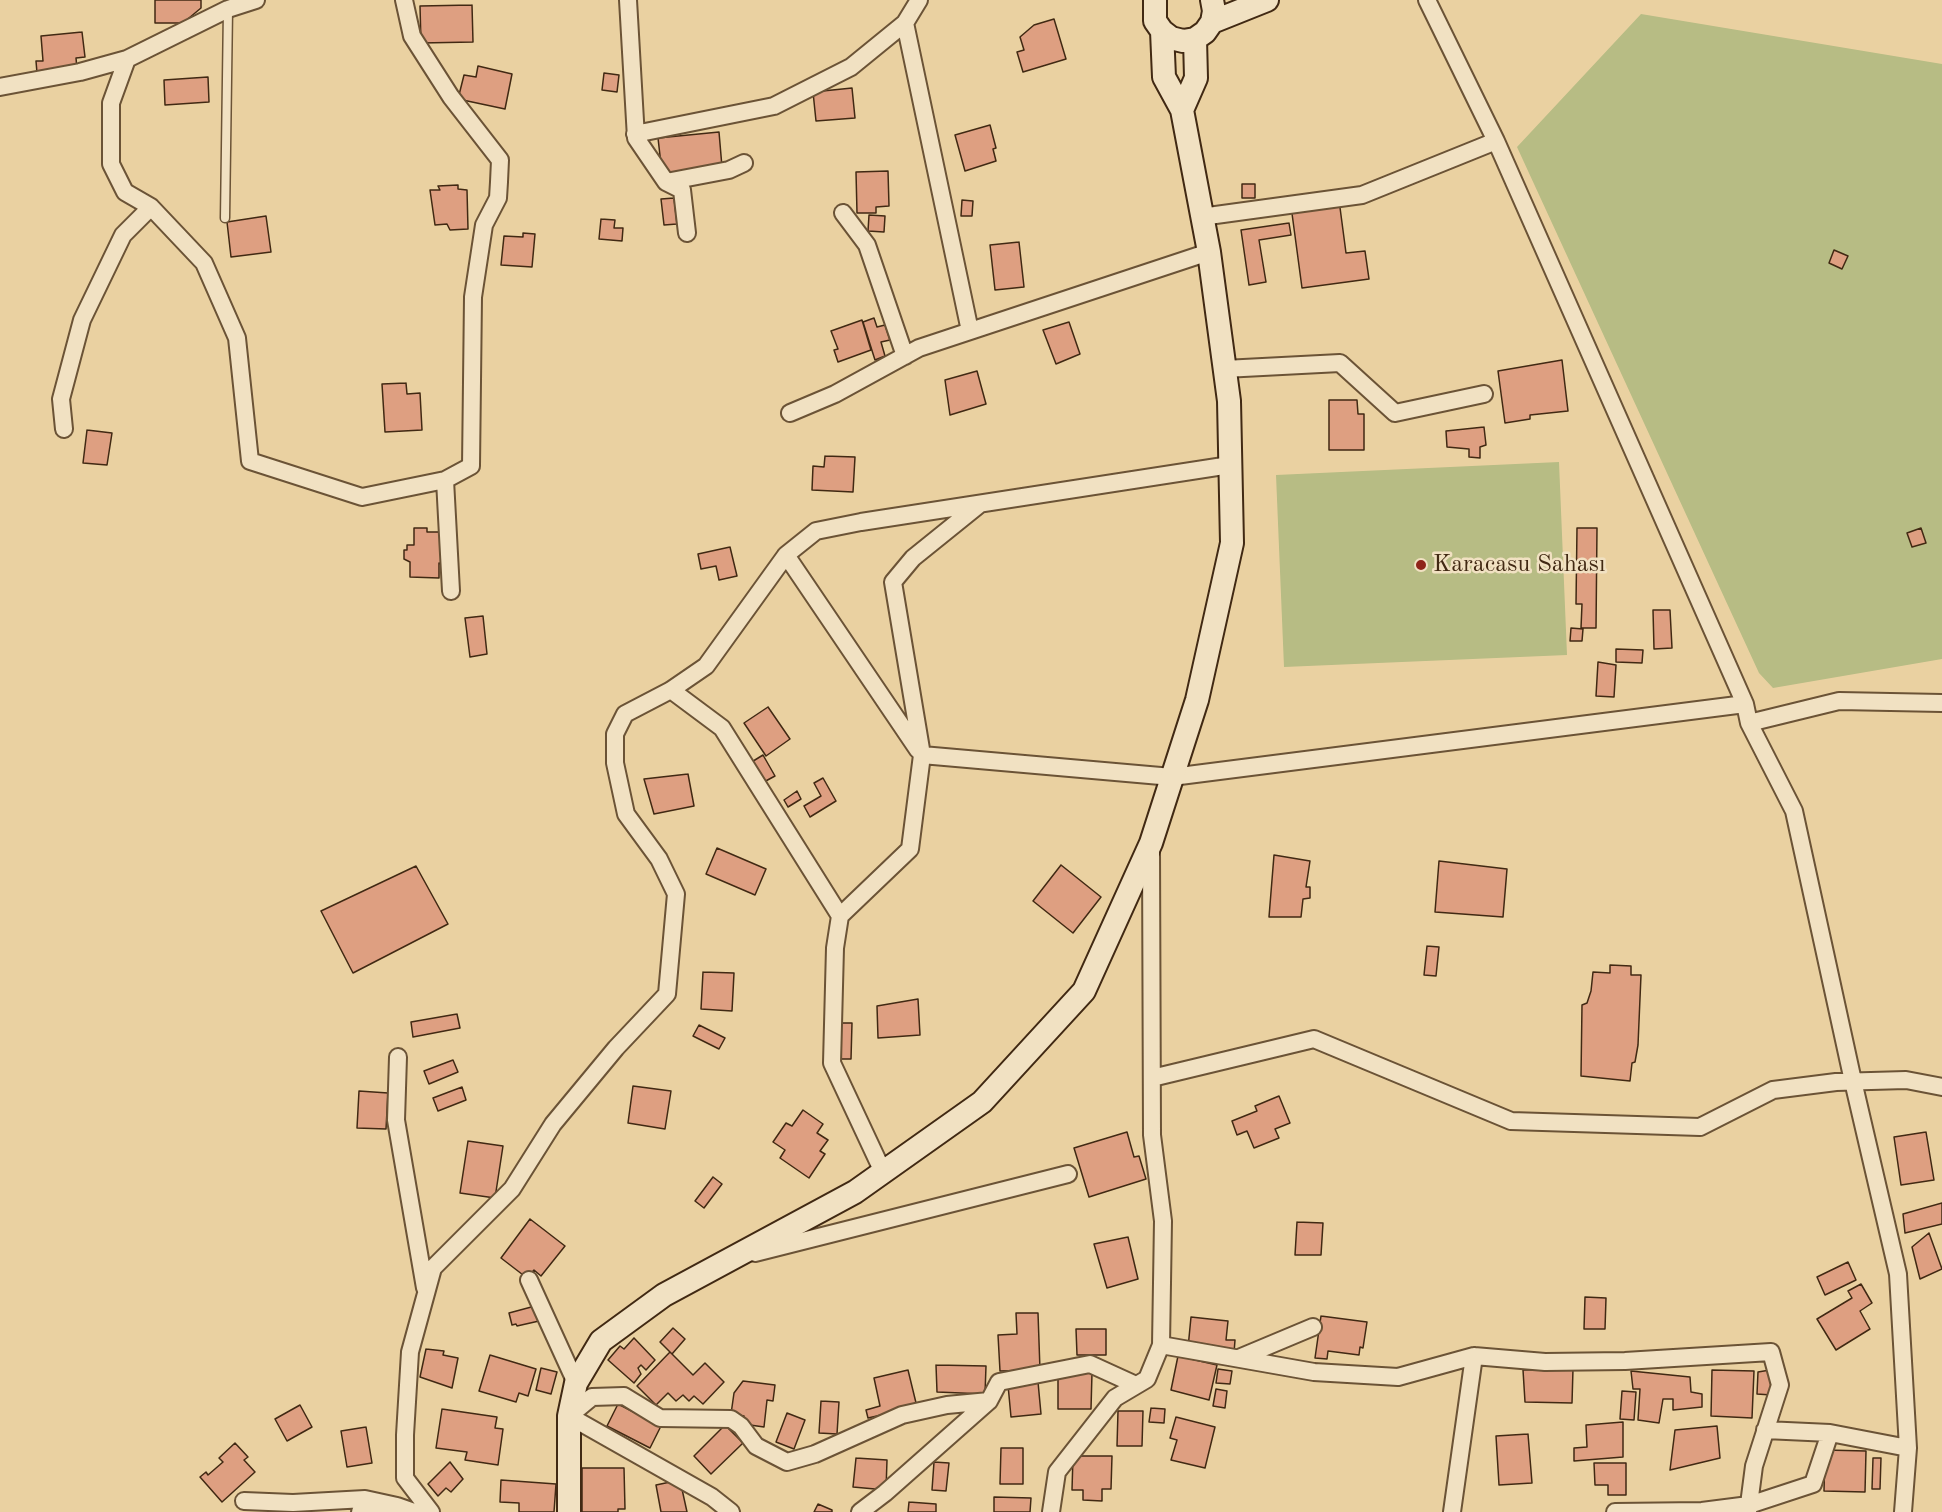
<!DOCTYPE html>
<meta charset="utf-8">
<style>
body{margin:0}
canvas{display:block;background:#ead1a1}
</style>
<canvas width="1942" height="1512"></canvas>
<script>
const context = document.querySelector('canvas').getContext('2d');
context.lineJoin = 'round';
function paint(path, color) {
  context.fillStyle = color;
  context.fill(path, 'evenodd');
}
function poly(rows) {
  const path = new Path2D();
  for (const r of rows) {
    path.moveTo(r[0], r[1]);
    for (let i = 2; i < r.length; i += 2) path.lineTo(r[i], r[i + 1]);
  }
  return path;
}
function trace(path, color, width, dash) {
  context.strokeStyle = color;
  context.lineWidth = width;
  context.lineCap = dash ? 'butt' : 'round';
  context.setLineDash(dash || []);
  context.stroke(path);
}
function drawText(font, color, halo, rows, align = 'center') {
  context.font = font + ' "Old Standard TT",serif';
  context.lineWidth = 5;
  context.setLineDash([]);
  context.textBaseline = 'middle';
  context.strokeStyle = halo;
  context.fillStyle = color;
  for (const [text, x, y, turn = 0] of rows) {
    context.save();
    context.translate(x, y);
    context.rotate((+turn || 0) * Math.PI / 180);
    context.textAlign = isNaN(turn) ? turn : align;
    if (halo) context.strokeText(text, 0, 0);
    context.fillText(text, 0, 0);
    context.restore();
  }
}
const green = poly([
 [1641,14,1942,64,1942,659,1773,688,1759,673,1517,147],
 [1559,462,1567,655,1284,667,1276,475]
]);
const building = poly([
 [155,0,201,0,201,8,183,23,155,23,155,0],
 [472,5,473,42,421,43,420,6,472,5],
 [1054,19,1066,59,1023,72,1017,52,1024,50,1020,37,1034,25,1054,19],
 [82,32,85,57,76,58,77,69,37,73,36,61,43,61,41,36,82,32],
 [478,66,512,74,505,109,458,99,464,75,476,77,478,66],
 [604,73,619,75,617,92,602,90,604,73],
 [208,77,209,102,165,105,164,80,208,77],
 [852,88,855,118,816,121,813,92,852,88],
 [990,125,996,148,993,149,996,161,965,171,955,135,990,125],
 [719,132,722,167,662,173,658,138,719,132],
 [888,171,889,206,876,207,876,213,857,213,856,172,888,171],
 [1242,184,1255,184,1255,198,1242,198,1242,184],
 [458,185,458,189,467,190,468,229,450,230,447,224,435,225,430,190,440,190,438,186,458,185],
 [674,198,677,224,664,225,661,199,674,198],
 [962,200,973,201,972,216,961,216,962,200],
 [1339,200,1346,253,1365,251,1369,279,1302,288,1291,206,1339,200],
 [869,215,885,216,884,232,868,231,869,215],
 [266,216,271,252,231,257,227,222,266,216],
 [601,219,615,220,614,228,623,228,622,241,599,239,601,219],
 [1289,223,1291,235,1259,240,1266,282,1249,285,1241,230,1289,223],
 [523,233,535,234,532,267,501,265,504,236,523,237,523,233],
 [1019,242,1024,287,995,290,990,245,1019,242],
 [1834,250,1848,256,1842,269,1829,263,1834,250],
 [874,318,877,327,885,325,890,340,881,342,885,356,875,360,863,322,874,318],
 [862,320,871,350,838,362,834,350,838,349,831,331,862,320],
 [1069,322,1080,354,1056,364,1043,330,1069,322],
 [1562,360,1568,411,1530,415,1530,419,1505,423,1498,371,1562,360],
 [977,371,986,404,950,415,945,380,977,371],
 [406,383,407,394,420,393,422,430,385,432,382,384,406,383],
 [1329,400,1357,400,1358,414,1364,414,1364,450,1329,450,1329,400],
 [1484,427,1486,445,1480,447,1480,458,1469,457,1469,449,1447,447,1446,431,1484,427],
 [87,430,112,433,107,465,83,463,87,430],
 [825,456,855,457,853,492,812,490,813,466,824,467,825,456],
 [414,528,427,528,427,532,443,532,442,564,439,563,439,578,410,577,410,562,404,559,404,550,407,550,407,545,414,545,414,528],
 [1577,528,1597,528,1596,628,1581,628,1582,604,1576,604,1577,528],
 [1921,528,1926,543,1912,547,1907,533,1921,528],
 [730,547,737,576,719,580,716,566,701,569,698,554,730,547],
 [1653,610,1670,610,1672,648,1654,649,1653,610],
 [483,616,487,654,470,657,465,618,483,616],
 [1571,628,1583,629,1582,641,1570,641,1571,628],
 [1616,649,1643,650,1642,663,1616,662,1616,649],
 [1598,662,1616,665,1614,697,1596,696,1598,662],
 [768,707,790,739,766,756,744,723,768,707],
 [763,755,775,776,762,783,750,763,763,755],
 [688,774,694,806,654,814,644,779,688,774],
 [823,778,836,801,810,817,804,806,821,796,814,783,823,778],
 [797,791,801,799,788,807,784,800,797,791],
 [717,848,766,869,755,895,706,874,717,848],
 [1274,855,1310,861,1306,887,1310,887,1310,898,1303,899,1301,917,1269,917,1274,855],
 [1439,861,1507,869,1503,917,1435,912,1439,861],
 [1061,865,1101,897,1073,933,1033,901,1061,865],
 [416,866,448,924,353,973,321,911,416,866],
 [1427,946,1439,947,1436,976,1424,975,1427,946],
 [1610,965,1631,966,1631,975,1641,975,1638,1045,1635,1062,1632,1063,1630,1081,1581,1076,1582,1005,1587,1003,1591,991,1593,972,1610,973,1610,965],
 [703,972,734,973,732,1011,701,1009,703,972],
 [918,999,920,1035,878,1038,877,1006,918,999],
 [457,1014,460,1028,413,1037,411,1022,457,1014],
 [837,1023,852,1023,851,1059,836,1059,837,1023],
 [699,1025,725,1038,719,1049,693,1036,699,1025],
 [453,1060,458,1072,429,1084,424,1071,453,1060],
 [633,1086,671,1091,665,1129,628,1123,633,1086],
 [462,1087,466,1100,438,1111,433,1098,462,1087],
 [359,1091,388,1093,386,1129,357,1128,359,1091],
 [1279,1096,1290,1123,1275,1129,1279,1138,1254,1148,1247,1131,1237,1135,1232,1121,1257,1111,1255,1106,1279,1096],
 [803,1110,823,1124,817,1133,828,1140,820,1151,825,1154,809,1178,780,1158,785,1150,773,1142,786,1123,792,1126,803,1110],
 [1127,1132,1134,1157,1139,1156,1146,1179,1089,1197,1074,1148,1127,1132],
 [1926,1132,1934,1180,1901,1185,1894,1137,1926,1132],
 [468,1141,503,1146,495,1198,460,1193,468,1141],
 [713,1177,722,1184,704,1208,695,1201,713,1177],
 [1942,1203,1942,1224,1905,1233,1903,1214,1942,1203],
 [530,1219,565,1246,541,1276,534,1270,527,1278,501,1258,530,1219],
 [1297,1222,1323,1223,1321,1255,1295,1255,1297,1222],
 [1929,1233,1942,1269,1920,1279,1912,1247,1929,1233],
 [1128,1237,1138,1279,1107,1288,1094,1244,1128,1237],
 [1848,1262,1856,1280,1825,1295,1817,1277,1848,1262],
 [1861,1284,1872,1303,1860,1311,1870,1329,1836,1350,1817,1319,1852,1298,1848,1291,1861,1284],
 [1585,1297,1606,1298,1605,1329,1584,1329,1585,1297],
 [535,1306,539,1321,517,1326,516,1324,512,1325,509,1313,535,1306],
 [1016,1313,1038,1313,1040,1370,1000,1371,998,1335,1017,1334,1016,1313],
 [1321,1316,1367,1322,1363,1348,1360,1347,1359,1355,1328,1351,1327,1359,1315,1358,1321,1316],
 [1191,1317,1228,1321,1226,1340,1235,1340,1234,1353,1188,1348,1191,1317],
 [673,1328,685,1339,672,1354,660,1342,673,1328],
 [1076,1329,1106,1329,1106,1355,1077,1355,1076,1329],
 [634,1338,655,1360,646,1370,641,1365,638,1368,641,1374,634,1383,608,1360,620,1346,624,1349,634,1338],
 [426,1349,444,1351,443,1355,458,1358,452,1388,420,1377,426,1349],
 [670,1352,693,1375,705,1363,724,1382,703,1404,694,1396,689,1401,683,1395,676,1401,668,1393,656,1405,637,1386,670,1352],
 [490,1355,536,1369,528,1396,519,1393,516,1402,479,1391,490,1355],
 [1178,1356,1217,1365,1209,1400,1171,1390,1178,1356],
 [936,1365,986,1366,985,1394,937,1392,936,1365],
 [541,1368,557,1372,551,1394,536,1390,541,1368],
 [1218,1369,1232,1371,1230,1384,1216,1383,1218,1369],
 [1573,1369,1572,1403,1525,1402,1523,1370,1573,1369],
 [908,1370,917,1407,868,1418,866,1410,880,1406,874,1378,908,1370],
 [1712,1370,1754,1371,1752,1418,1711,1416,1712,1370],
 [1770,1370,1771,1395,1757,1394,1758,1372,1770,1370],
 [1631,1371,1690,1377,1691,1392,1702,1394,1702,1407,1673,1410,1673,1399,1663,1399,1659,1423,1638,1420,1640,1389,1633,1389,1631,1371],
 [1058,1372,1092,1373,1091,1409,1058,1409,1058,1372],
 [743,1381,775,1385,773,1401,767,1400,764,1427,743,1424,744,1416,731,1414,734,1393,743,1381],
 [1038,1382,1041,1414,1011,1417,1008,1385,1038,1382],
 [1216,1389,1227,1391,1225,1408,1213,1406,1216,1389],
 [1622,1391,1636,1392,1634,1420,1620,1419,1622,1391],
 [821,1401,839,1402,837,1434,819,1433,821,1401],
 [618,1404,661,1426,650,1448,607,1426,618,1404],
 [300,1405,312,1427,287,1441,275,1419,300,1405],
 [1151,1408,1165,1409,1164,1423,1149,1422,1151,1408],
 [442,1409,497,1417,495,1428,503,1429,498,1465,465,1460,467,1452,436,1448,442,1409],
 [1118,1411,1143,1411,1142,1446,1117,1446,1118,1411],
 [787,1413,805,1420,794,1449,776,1442,787,1413],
 [1176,1417,1215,1427,1205,1468,1171,1460,1177,1440,1170,1438,1176,1417],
 [1623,1422,1623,1457,1574,1461,1574,1448,1587,1447,1586,1425,1623,1422],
 [725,1425,743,1443,711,1474,694,1456,725,1425],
 [1717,1426,1720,1458,1670,1470,1675,1430,1717,1426],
 [366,1427,372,1463,347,1467,341,1431,366,1427],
 [1528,1434,1532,1483,1499,1485,1496,1436,1528,1434],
 [235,1443,248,1457,244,1460,255,1472,222,1502,200,1477,206,1472,208,1475,223,1462,219,1458,235,1443],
 [1001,1448,1023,1448,1023,1484,1000,1484,1001,1448],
 [1825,1450,1866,1451,1865,1492,1824,1491,1825,1450],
 [1073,1456,1112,1456,1111,1489,1102,1489,1102,1501,1083,1500,1083,1490,1072,1490,1073,1456],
 [856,1458,887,1460,886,1490,853,1487,856,1458],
 [1873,1458,1881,1458,1880,1489,1872,1489,1873,1458],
 [450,1462,463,1479,451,1492,446,1488,438,1496,428,1484,450,1462],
 [934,1462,949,1463,946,1491,932,1490,934,1462],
 [1594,1463,1626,1463,1626,1495,1608,1495,1608,1485,1595,1485,1594,1463],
 [582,1468,624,1468,625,1509,618,1509,618,1512,582,1512,582,1468],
 [501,1480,556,1484,554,1512,519,1512,519,1503,500,1502,501,1480],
 [680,1480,687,1512,661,1512,656,1485,680,1480],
 [994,1497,1031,1498,1030,1512,994,1512,994,1497],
 [909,1502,936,1504,936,1512,908,1512,909,1502],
 [818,1504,832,1510,832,1512,814,1512,818,1504]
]);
const lane = poly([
 [225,218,228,9]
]);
const street = poly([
 [628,0,636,138,666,182,682,190,687,233],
 [919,0,905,23,970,331],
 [1427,0,1496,141,1745,704,1749,723,1794,811,1853,1081,1898,1274,1908,1448,1903,1512],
 [127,59,111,103,111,164,125,192,151,207,204,263,237,338,250,461,362,497,445,480,471,466,473,297,484,225,498,198,499,182,500,160,451,97,412,36,404,0],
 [0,87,80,72,127,59,228,9,256,0],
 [635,134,774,106,851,67,905,23],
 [666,182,729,170,744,163],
 [843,213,867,245,905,356],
 [1201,217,1362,195,1496,141],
 [1224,369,1340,363,1395,413,1484,394],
 [790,413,835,394,919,348,1209,252],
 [64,429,61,399,82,320,123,235,151,207],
 [445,480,451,591],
 [786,555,918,750],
 [671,690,722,728,840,916,835,948,832,1063,883,1172],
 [1749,723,1839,701,1942,703],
 [922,755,1172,777,1745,704],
 [840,916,910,849,922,755,893,582,913,558,980,504],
 [398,1057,396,1120,425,1288],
 [1152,1078,1314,1039,1511,1121,1700,1127,1773,1090,1836,1082,1906,1080,1942,1087],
 [755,1253,1068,1174],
 [529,1280,576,1383],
 [1161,1345,1314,1372,1398,1377,1474,1356,1545,1362,1625,1361,1771,1352,1780,1385,1754,1466,1748,1512],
 [1239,1358,1313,1327],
 [1765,1430,1830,1433,1908,1448],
 [244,1501,293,1503,365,1499,397,1506],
 [360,1512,397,1506,414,1512],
 [431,1512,405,1478,405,1435,410,1352,433,1268,512,1189,553,1124,616,1048,667,994,676,894,659,859,626,814,615,763,615,734,625,714,671,690,706,666,786,555,816,531,861,522,1230,465],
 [731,1512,712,1497,569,1416,592,1397,624,1396,660,1418,731,1419,741,1426,756,1446,787,1462,815,1454,902,1415,947,1405,989,1401,999,1382,1090,1364,1136,1385],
 [860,1512,885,1493,989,1401],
 [1051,1512,1057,1472,1115,1398,1147,1379,1161,1345,1163,1221,1152,1135,1151,850],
 [1452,1512,1474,1356],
 [1615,1512,1702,1511,1749,1505,1813,1484,1830,1433]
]);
const secondary = poly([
 [1155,0,1155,21,1162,31,1171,38,1183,41,1195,39,1205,32,1212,22,1214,11,1212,0],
 [1212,22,1267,0],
 [1182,110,1196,78,1195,39],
 [569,1512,569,1416,576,1383,601,1341,664,1295,855,1192,982,1102,1084,991,1151,843,1197,700,1232,543,1229,401,1209,252,1182,110,1164,77,1162,31]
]);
const markers = [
 [1421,565,6,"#8f2418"]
];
const poiNames = [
 ["Karacasu Sahası",1433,565]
];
paint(green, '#b7bc84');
paint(building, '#de9f81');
trace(building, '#412913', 1.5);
trace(lane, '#6b5336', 11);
trace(street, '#6b5336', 20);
trace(secondary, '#412913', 26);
trace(lane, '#f1e1c2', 8);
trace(street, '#f1e1c2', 16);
trace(secondary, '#f1e1c2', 22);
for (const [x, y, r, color] of markers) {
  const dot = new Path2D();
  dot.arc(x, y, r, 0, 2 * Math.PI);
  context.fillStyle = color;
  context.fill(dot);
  trace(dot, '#f1e1c2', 2);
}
drawText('24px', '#412913', '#f1e1c2', poiNames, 'left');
</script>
